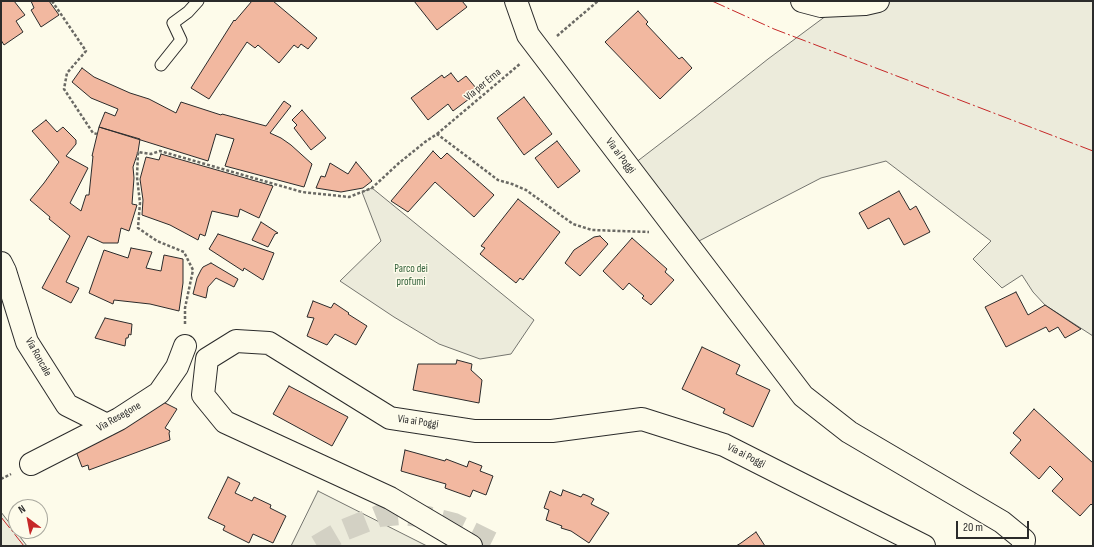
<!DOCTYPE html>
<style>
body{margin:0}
#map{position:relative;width:1094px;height:547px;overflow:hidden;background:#fdfbea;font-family:"Sofia Sans Condensed",sans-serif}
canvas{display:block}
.frame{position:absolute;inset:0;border:2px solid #2b2b2b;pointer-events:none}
.north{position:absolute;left:8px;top:499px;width:40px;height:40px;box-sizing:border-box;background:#fdfbea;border:1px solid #a9a89e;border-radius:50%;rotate:328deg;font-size:11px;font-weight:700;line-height:16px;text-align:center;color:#2b2b2b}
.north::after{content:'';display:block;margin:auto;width:14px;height:18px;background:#c62828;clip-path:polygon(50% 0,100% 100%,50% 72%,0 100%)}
.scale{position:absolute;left:956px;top:521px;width:73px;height:18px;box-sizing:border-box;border:2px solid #2b2b2b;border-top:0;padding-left:5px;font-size:12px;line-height:14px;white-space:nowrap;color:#2b2b2b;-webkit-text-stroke:3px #fdfbea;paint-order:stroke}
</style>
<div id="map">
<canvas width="1094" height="547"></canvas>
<div class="frame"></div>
<div class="north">N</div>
<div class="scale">20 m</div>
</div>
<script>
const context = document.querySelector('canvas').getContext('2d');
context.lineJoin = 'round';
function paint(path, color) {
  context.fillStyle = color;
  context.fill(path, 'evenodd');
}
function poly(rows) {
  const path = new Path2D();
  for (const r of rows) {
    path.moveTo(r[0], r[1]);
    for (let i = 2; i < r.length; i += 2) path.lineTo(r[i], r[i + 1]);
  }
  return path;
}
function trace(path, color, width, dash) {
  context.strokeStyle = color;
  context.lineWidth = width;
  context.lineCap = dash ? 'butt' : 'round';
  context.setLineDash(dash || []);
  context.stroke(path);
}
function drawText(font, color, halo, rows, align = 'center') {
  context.font = font + ' "Sofia Sans Condensed",sans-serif';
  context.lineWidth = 3;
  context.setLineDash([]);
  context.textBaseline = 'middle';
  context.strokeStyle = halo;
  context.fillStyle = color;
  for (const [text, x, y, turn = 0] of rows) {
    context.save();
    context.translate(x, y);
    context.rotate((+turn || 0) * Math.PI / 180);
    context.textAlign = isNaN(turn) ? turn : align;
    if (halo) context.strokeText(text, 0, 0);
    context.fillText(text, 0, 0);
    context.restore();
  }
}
const green = poly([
 [846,1,1093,1,1093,336,1045,305,1033,292,1022,275,1002,288,973,259,991,241,886,161,821,178,697,242,635,163,695,117,768,59,846,1],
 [372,188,534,320,511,354,480,359,439,344,394,317,340,281,381,241,362,192,372,188],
 [318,491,427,546,291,546,318,491],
 [1,512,27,546,1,546,1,512]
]);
const building = poly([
 [1,1,14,1,25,15,16,21,23,32,4,45,1,40,1,1],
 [31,1,49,1,59,15,41,27,31,10,34,8,31,1],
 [252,1,273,1,317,38,308,49,301,44,298,48,294,45,279,63,258,45,255,48,247,42,209,99,191,88,234,20,235,21,252,1],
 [414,1,462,1,467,7,437,30,414,1],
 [638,11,648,22,646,24,679,59,682,57,692,68,660,99,605,42,638,11],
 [82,68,94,77,130,93,149,99,176,113,181,102,221,115,222,114,266,126,284,101,291,106,270,133,281,138,291,145,312,164,304,187,225,166,234,139,216,134,208,161,99,127,105,112,115,116,118,109,91,98,72,82,82,68],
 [451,73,458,82,466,76,476,88,467,96,469,99,453,111,448,104,428,120,411,98,442,75,444,78,451,73],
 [524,97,552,134,524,155,497,118,524,97],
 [302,110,326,138,311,150,294,128,297,125,292,120,302,110],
 [46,120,57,132,63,127,76,140,76,144,66,156,88,168,70,203,81,211,86,195,89,195,93,156,92,156,99,127,140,139,138,152,133,167,134,178,132,204,137,205,129,231,121,228,118,243,103,243,88,236,66,282,79,288,71,303,42,288,70,236,49,219,50,217,30,200,44,183,59,162,32,131,46,120],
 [557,141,580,171,558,188,535,158,557,141],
 [433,151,441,159,447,153,494,195,474,217,435,182,408,212,391,201,433,151],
 [161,154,273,186,259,218,240,209,238,217,212,211,205,236,200,234,198,240,170,225,142,215,143,200,140,179,146,157,159,160,161,154],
 [356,162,372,181,363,188,341,192,316,188,321,176,325,177,330,163,348,174,356,162],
 [899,191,910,210,916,206,930,232,904,245,889,218,868,229,859,213,899,191],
 [518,199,560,232,523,280,520,278,516,283,480,254,485,248,481,246,518,199],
 [261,222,278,233,275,234,268,247,252,240,261,222],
 [218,234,274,253,263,280,244,268,243,271,209,249,218,234],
 [600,236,608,244,580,276,565,263,574,250,594,237,600,236],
 [632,238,667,269,665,272,674,280,651,305,642,298,644,296,629,283,623,290,603,271,632,238],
 [131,248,152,252,146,268,161,271,164,255,183,259,183,283,179,311,150,304,114,300,113,304,89,293,104,250,128,258,131,248],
 [211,263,238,279,234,287,216,278,208,287,206,298,193,294,197,278,201,270,203,267,211,263],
 [1016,292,1028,315,1045,305,1081,329,1065,338,1058,327,1049,332,1046,327,1006,347,985,307,1016,292],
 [313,301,331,308,334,303,349,313,348,314,367,326,356,345,335,334,327,345,307,336,314,318,307,317,313,301],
 [105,318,132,324,131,335,129,334,128,338,126,338,125,346,95,338,105,318],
 [702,347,740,365,736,374,770,390,753,427,723,413,725,409,682,389,702,347],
 [457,360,472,364,471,370,482,380,479,403,413,390,418,364,456,364,457,360],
 [289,386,348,417,332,446,273,414,289,386],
 [157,399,177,409,165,428,170,431,169,433,170,440,89,470,88,465,82,467,74,446,144,416,157,399],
 [1034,409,1093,463,1093,506,1091,504,1080,516,1052,491,1063,479,1050,466,1039,479,1010,453,1021,440,1013,433,1034,409],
 [405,450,445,461,446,459,467,467,469,461,482,466,480,471,493,476,486,495,473,490,470,497,445,488,446,484,401,471,405,450],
 [228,477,240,483,235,493,252,501,254,497,271,505,270,508,286,516,273,543,253,534,249,543,223,530,225,526,208,518,228,477],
 [563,490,581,497,583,494,588,496,594,499,591,504,609,513,589,543,571,531,561,528,562,526,546,520,549,510,544,508,550,491,561,496,563,490],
 [756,532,765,546,736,546,741,543,756,532]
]);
const trunkTunnel = poly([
 [317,546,344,530,379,516,402,514,427,517,454,524,499,546]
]);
const path = poly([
 [52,1,86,51,67,73,64,89,93,133,97,134],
 [557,36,598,1],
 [437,134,521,63],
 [185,324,185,308,193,270,184,252,157,241,138,228,140,203,137,177,138,152,151,154,160,151,302,192,349,197,372,188,399,163,425,142,437,134,498,180,512,184,526,190,573,224,592,230,649,232],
 [1,479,11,474]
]);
const service = poly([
 [161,65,181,40,173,23,188,12,198,1]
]);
const minor = poly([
 [516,1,528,35,803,396,849,432,1002,522,1024,540,1023,546],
 [802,1,821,6,865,4,878,1],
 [1,263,5,271,27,342,67,405,107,425],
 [31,464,119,419,159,393,177,367,185,346],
 [471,546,390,498,225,422,203,395,207,359,236,341,269,343,390,418,475,431,552,431,642,419,724,445,924,546]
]);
const power = poly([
 [712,1,774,29,1093,151],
 [1,517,24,546]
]);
const streetNames = [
 ["Via per Erna",483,85,-40],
 ["Via ai Poggi",620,156,53],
 ["Via Roncale",38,357,61],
 ["Via Resegone",119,417,-30],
 ["Via ai Poggi",418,422,8],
 ["Via ai Poggi",746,456,27]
];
const parkNames = [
 ["Parco dei",411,269],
 ["profumi",411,282]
];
paint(green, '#ecebdb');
trace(green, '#74746e', 1);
paint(building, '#f2b8a0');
trace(building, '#2b2b2b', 1);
trace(trunkTunnel, '#d3d1c4', 22, [22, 11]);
trace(service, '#2b2b2b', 13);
trace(minor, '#2b2b2b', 24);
trace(path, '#6a6964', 2.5, [3, 2]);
trace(service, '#fdfbea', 11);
trace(minor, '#fdfbea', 22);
trace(power, '#c62828', 1, [14, 3, 2, 3]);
drawText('11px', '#2b2b2b', '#fdfbea', streetNames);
drawText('11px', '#34623c', '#fdfbea', parkNames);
</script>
